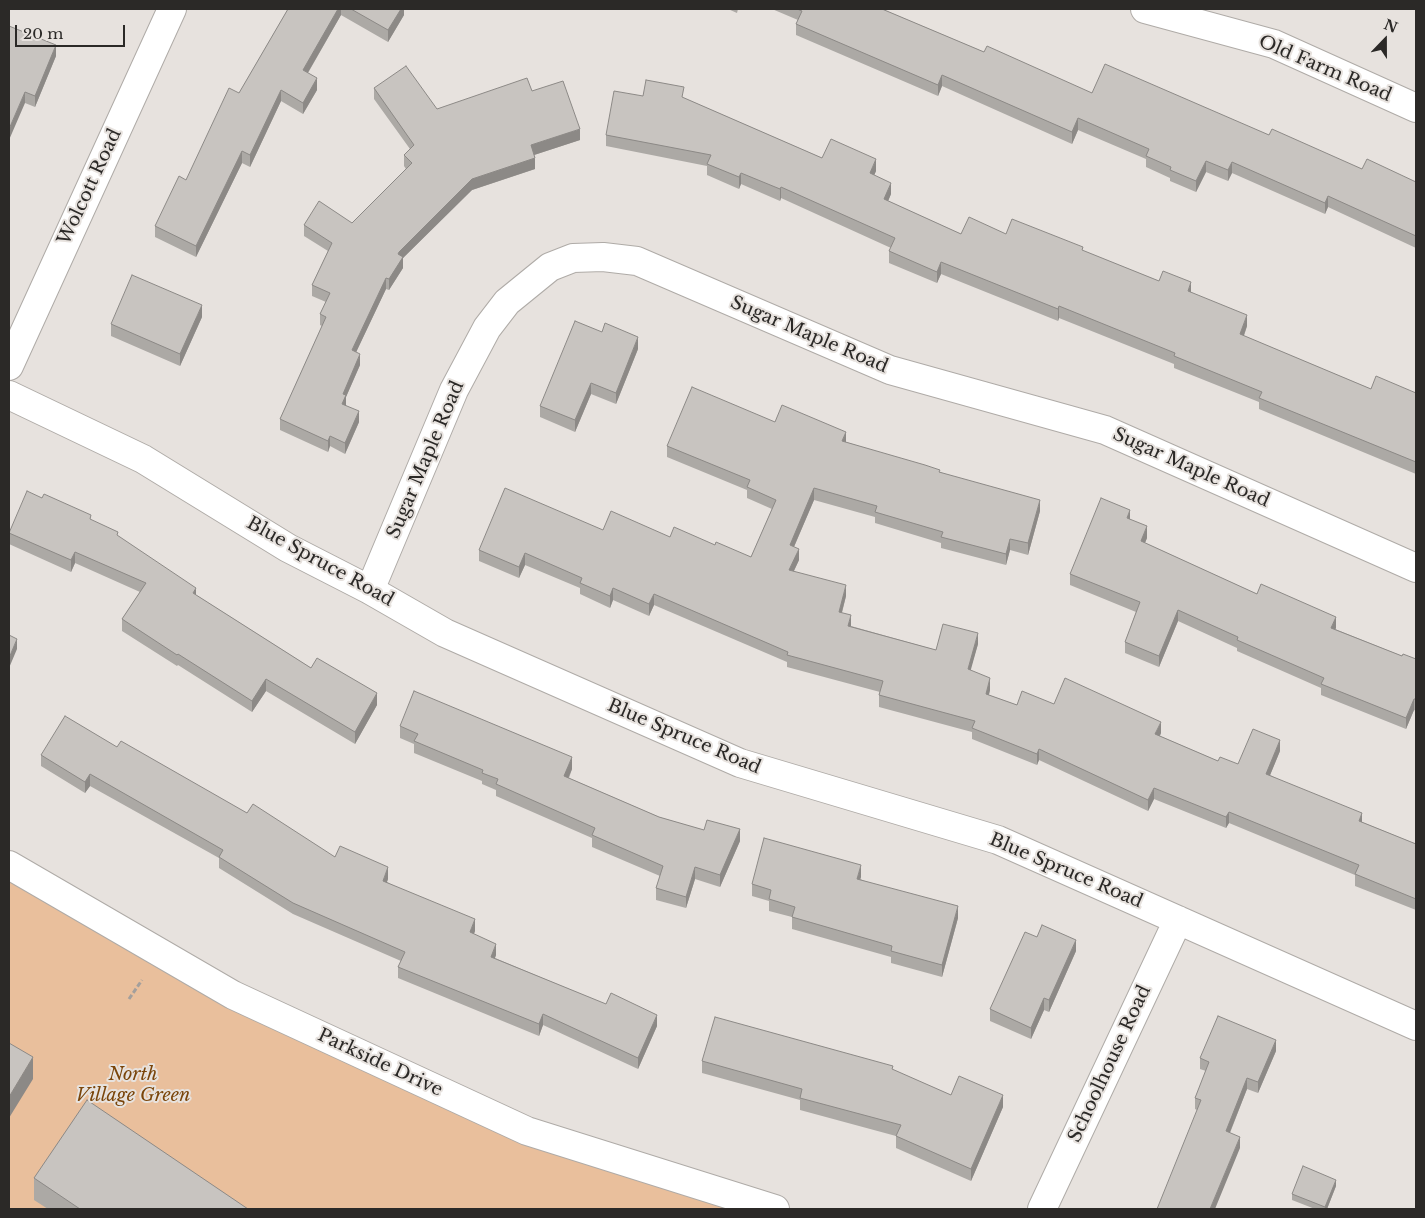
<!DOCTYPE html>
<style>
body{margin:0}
#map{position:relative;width:1425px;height:1218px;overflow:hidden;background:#e7e2de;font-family:"Libre Baskerville",serif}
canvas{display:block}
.frame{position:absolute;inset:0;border:10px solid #2b2927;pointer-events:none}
.north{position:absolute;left:1360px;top:15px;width:50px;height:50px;-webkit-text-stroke:4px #e7e2de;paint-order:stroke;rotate:22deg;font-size:14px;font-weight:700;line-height:20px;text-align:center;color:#2b2927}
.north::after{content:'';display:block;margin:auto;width:18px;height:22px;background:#2b2927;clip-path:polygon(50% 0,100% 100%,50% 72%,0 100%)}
.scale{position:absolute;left:15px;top:25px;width:110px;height:22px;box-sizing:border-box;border:2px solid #2b2927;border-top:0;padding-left:6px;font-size:15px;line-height:18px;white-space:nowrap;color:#2b2927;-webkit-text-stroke:4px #e7e2de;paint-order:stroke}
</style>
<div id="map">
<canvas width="1425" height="1218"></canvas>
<div class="frame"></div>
<div class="north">N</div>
<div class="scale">20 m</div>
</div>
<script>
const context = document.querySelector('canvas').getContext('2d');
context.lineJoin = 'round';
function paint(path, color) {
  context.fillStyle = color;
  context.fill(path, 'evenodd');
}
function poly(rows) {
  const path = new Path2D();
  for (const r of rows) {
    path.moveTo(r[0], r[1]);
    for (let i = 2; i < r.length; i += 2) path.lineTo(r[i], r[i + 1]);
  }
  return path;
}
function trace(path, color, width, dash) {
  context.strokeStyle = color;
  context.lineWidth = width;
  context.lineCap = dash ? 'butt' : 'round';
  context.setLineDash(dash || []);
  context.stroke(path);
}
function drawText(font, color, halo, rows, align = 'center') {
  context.font = font + ' "Libre Baskerville",serif';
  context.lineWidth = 4;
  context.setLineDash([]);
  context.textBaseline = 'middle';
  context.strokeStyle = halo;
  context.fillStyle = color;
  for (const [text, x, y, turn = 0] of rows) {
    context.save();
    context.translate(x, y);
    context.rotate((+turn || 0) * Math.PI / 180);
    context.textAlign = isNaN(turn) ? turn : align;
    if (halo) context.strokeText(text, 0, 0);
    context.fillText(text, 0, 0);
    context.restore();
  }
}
const green = poly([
 [9,870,377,1062,771,1209,9,1209]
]);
const path = poly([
 [129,999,142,980]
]);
const street = poly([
 [1145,9,1274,44,1416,108],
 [9,366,172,9],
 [9,395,143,459,288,548,370,590,445,633,740,763,998,840,1416,1026],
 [370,590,454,390,487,328,507,302,550,267,573,258,603,257,637,261,890,370,1105,430,1416,568],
 [9,865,233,995,527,1131,775,1209],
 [1042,1209,1178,920]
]);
const wall = poly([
 [288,9,404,9,404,15,388,42,341,15,308,73,317,90,303,114,281,101,250,167,242,163,196,257,155,237,155,226,186,180,239,93],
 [728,9,738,9,737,13],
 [772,9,882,9,984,52,1092,93,1269,135,1362,169,1416,182,1416,248,1328,207,1325,214,1232,173,1228,181,1206,172,1196,192,1170,181,1170,178,1146,167,1146,159,1078,130,1072,144,942,86,938,96,796,35,796,24,798,20],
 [9,26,56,56,35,107,25,103],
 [374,88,437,109,532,91,580,140,534,155,535,169,472,190,403,258,403,268,389,290,386,289,356,352,360,365,346,397,346,405,359,422,345,454,330,446,328,452,280,430,280,419,322,326,320,325,320,314,326,302,312,296,312,285,328,251,304,236,304,225,352,223,406,169,404,166,404,155,410,149,374,99],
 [643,96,684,98,822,158,876,171,874,175,891,194,888,201,961,234,1006,234,1083,251,1159,281,1191,292,1247,326,1244,336,1371,389,1416,393,1416,474,1259,409,1259,402,1174,368,1174,364,1059,318,1058,321,941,274,937,283,889,263,889,251,891,248,781,198,780,201,741,184,739,189,707,175,707,166,606,146,606,135],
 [202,317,180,366,111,336,111,324],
 [638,349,616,404,591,394,575,432,540,417,540,406],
 [775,422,846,442,940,472,1040,511,1028,555,1010,550,1006,565,941,548,941,543,875,523,875,517,814,500,794,547,799,560,794,571,846,596,842,613,851,626,936,650,978,644,970,670,990,690,989,695,1017,705,1054,704,1161,733,1160,736,1218,761,1238,764,1280,751,1270,775,1362,822,1416,844,1416,910,1355,886,1355,875,1229,823,1226,828,1154,799,1148,811,1039,760,1037,765,972,739,972,732,879,707,879,695,880,692,787,667,787,662,654,605,649,616,613,600,610,608,580,594,580,588,525,565,519,578,479,561,479,550,603,530,670,537,715,545,751,557,772,509,747,498,747,490,667,457,667,446],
 [1130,519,1147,538,1145,543,1257,594,1336,628,1335,629,1402,656,1416,659,1416,711,1414,710,1406,729,1321,695,1321,688,1237,651,1237,648,1178,621,1159,667,1125,653,1125,642,1136,612,1070,585,1070,574],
 [91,520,118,536,196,595,311,668,377,705,355,744,266,691,252,712,178,665,177,666,122,631,122,619,140,592,75,563,71,572,9,544,9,532],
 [400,726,572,769,569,778,659,817,740,841,720,887,695,879,686,908,656,900,656,888,660,876,592,847,592,838,496,796,496,790,482,784,482,781,414,753,414,744,400,738],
 [117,747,247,813,335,857,388,879,387,882,475,931,474,934,496,955,495,958,657,1026,638,1069,543,1025,539,1036,398,978,398,967,401,961,293,914,219,868,219,858,90,786,85,793,41,766,41,755],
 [861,877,860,879,958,918,942,977,891,963,891,957,792,929,792,917,769,911,769,901,752,896,752,884],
 [1037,937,1076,951,1049,1012,1044,1010,1031,1039,990,1021,990,1009],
 [1276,1051,1258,1093,1247,1089,1230,1133,1240,1148,1197,1110,1195,1109,1195,1098,1206,1071,1200,1069,1200,1058],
 [702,1061,893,1070,951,1095,1003,1107,971,1181,896,1148,896,1136,800,1110,800,1100,702,1073],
 [34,1178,248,1209,48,1209,34,1200],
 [1336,1186,1327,1209,1315,1209,1292,1200,1292,1194]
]);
const shadedWall = poly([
 [338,9,341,9,341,15,303,81,303,70],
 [401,9,404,9,404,15,388,42,388,30],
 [56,45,56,56,35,107,35,96],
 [942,75,942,86,938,96,938,85],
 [317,78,317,90,303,114,303,103],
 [281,90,281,101,250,167,250,155],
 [25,92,25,103,9,140,9,129],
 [1078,118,1078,130,1072,144,1072,132],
 [580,129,580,140,531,156,531,145],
 [242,151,242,163,196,257,196,246],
 [535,158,535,169,472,190,403,258,403,268,389,290,389,279,399,252,472,179],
 [876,159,876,171,870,185,870,173],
 [1206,161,1206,172,1196,192,1196,181],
 [1232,162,1232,173,1228,181,1228,170],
 [741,173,741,184,739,189,739,177],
 [891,183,891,194,884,211,884,199],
 [781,187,781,198,780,201,780,189],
 [1328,196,1328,207,1325,214,1325,203],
 [941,262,941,274,937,283,937,272],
 [386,278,386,289,352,361,352,350],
 [1191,282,1191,294,1188,291],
 [202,305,202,317,180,366,180,354],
 [1059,306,1059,318,1058,321,1058,309],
 [1247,315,1247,326,1240,346,1240,334],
 [638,337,638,349,616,404,616,393],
 [360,354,360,365,346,397,346,406,342,415,343,394],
 [591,383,591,394,575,432,575,420],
 [359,411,359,422,345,454,345,443],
 [846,432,846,443,842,441],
 [330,436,330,446,328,452,328,441],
 [814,488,814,500,790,556,790,545],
 [1040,500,1040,511,1028,555,1028,543],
 [1130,510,1130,522,1127,518],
 [1147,526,1147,538,1141,552,1141,541],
 [1010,539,1010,550,1006,565,1006,554],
 [799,549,799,560,789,581,789,570],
 [75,552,75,563,71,572,71,560],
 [525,553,525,565,519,578,519,567],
 [846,585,846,596,839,623,839,612],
 [196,588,196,599,193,593],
 [613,588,613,600,610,608,610,596],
 [654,594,654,605,649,616,649,604],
 [1178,610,1178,621,1159,667,1159,656],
 [851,615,851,626,848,626],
 [1336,617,1336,628,1331,639,1331,628],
 [978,633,978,644,968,680,968,669],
 [17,639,17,649,9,668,9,658],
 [990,678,990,690,986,705,986,694],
 [266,679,266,691,252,712,252,701],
 [377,693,377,705,355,744,355,732],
 [1414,699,1414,710,1406,729,1406,718],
 [1161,722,1161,733,1155,745,1155,734],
 [1280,740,1280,751,1266,785,1266,774],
 [1039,749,1039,760,1037,765,1037,754],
 [572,757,572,769,564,788,564,776],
 [90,774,90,786,85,793,85,782],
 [1154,788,1154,799,1148,811,1148,800],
 [1229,812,1229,823,1226,828,1226,817],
 [1362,813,1362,824,1359,821],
 [740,829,740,841,720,887,720,875],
 [861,865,861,877,857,890,857,879],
 [388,867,388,879,383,892,383,881],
 [695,867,695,879,686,908,686,897],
 [958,906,958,918,942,977,942,965],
 [475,919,475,931,470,943,470,932],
 [1076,940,1076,951,1049,1012,1049,1000],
 [496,944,496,955,491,968,491,957],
 [1044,998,1044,1010,1031,1039,1031,1028],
 [543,1014,543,1025,539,1036,539,1024],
 [657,1015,657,1026,638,1069,638,1058],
 [1276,1040,1276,1051,1258,1093,1258,1082],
 [33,1057,33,1079,9,1118,9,1097],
 [1247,1078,1247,1089,1226,1142,1226,1131],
 [1003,1095,1003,1107,971,1181,971,1169],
 [1240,1137,1240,1148,1215,1209,1210,1209],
 [1336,1180,1336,1186,1327,1209,1325,1209,1325,1207]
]);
const building = poly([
 [288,9,338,9,303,70,317,78,303,103,281,90,250,155,242,151,196,246,155,226,179,176,186,180,229,88,239,93,288,9],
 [351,9,401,9,388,30,351,9],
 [797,9,882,9,984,52,987,46,1092,93,1105,64,1269,135,1272,129,1362,169,1367,159,1416,182,1416,236,1328,196,1325,203,1232,162,1228,170,1206,161,1196,181,1170,170,1171,167,1146,156,1149,149,1078,118,1072,132,942,75,938,85,796,24,802,11,797,9],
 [9,26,56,45,35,96,25,92,9,129,9,26],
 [406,66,437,109,527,78,532,91,563,81,580,129,531,145,535,158,472,179,399,252,398,254,403,257,389,279,386,278,352,350,360,354,343,394,346,395,342,404,359,411,345,443,330,436,328,441,280,419,326,317,320,314,330,293,312,285,332,243,304,225,319,201,352,223,412,163,404,155,414,145,374,88,406,66],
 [646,80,684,87,682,97,822,158,831,139,876,159,870,173,891,183,884,199,961,234,969,217,1006,234,1012,219,1083,247,1082,250,1159,281,1163,271,1191,282,1188,291,1247,315,1240,334,1371,389,1376,376,1416,393,1416,462,1259,398,1262,392,1174,356,1175,353,1059,306,1058,309,941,262,937,272,889,251,895,238,781,187,780,189,741,173,739,177,707,164,711,155,606,135,614,91,643,96,646,80],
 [132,275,202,305,180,354,111,324,132,275],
 [575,321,602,332,605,323,638,337,616,393,591,383,575,420,540,406,575,321],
 [692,387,775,422,782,405,846,432,842,441,925,465,940,470,939,472,1040,500,1028,543,1010,539,1006,554,941,537,943,532,875,512,877,506,814,488,790,545,799,549,789,570,846,585,839,612,851,615,848,626,936,650,943,624,978,633,968,669,990,678,986,694,1017,705,1022,691,1054,704,1065,678,1161,722,1155,734,1218,761,1220,757,1238,764,1253,729,1280,740,1266,774,1362,813,1359,821,1416,844,1416,899,1355,874,1359,865,1229,812,1226,817,1154,788,1148,800,1039,749,1037,754,972,728,975,721,879,695,883,681,787,655,788,652,654,594,649,604,613,588,610,596,580,583,582,578,525,553,519,567,479,550,505,488,603,530,611,511,670,537,674,527,715,545,716,542,751,557,776,500,747,487,750,480,667,446,692,387],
 [27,491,42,498,44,494,91,515,90,519,118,532,117,535,196,588,193,593,311,668,317,658,377,693,355,732,266,679,252,701,178,654,177,655,122,619,146,583,75,552,71,560,9,533,27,491],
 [1101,498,1130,510,1127,518,1147,526,1141,541,1257,594,1261,584,1336,617,1331,628,1402,656,1403,654,1416,659,1416,699,1414,699,1406,718,1321,684,1324,678,1237,640,1238,637,1178,610,1159,656,1125,642,1140,602,1070,574,1101,498],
 [9,635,17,639,9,658,9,635],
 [414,691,572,757,564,776,659,817,704,830,707,820,740,829,720,875,695,867,686,897,656,888,663,866,592,835,595,828,496,784,498,779,482,773,483,770,414,741,418,734,400,726,414,691],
 [65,716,117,747,121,741,247,813,253,804,335,857,340,846,388,867,383,881,475,919,470,932,496,944,491,957,606,1004,611,993,657,1015,638,1058,543,1014,539,1024,398,967,405,952,293,903,219,857,223,850,90,774,85,782,41,755,65,716],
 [764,838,861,865,857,879,958,906,942,965,891,951,892,946,792,917,795,907,769,899,771,890,752,884,764,838],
 [1042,925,1076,940,1049,1000,1044,998,1031,1028,990,1009,1025,932,1037,937,1042,925],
 [1218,1016,1276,1040,1258,1082,1247,1078,1226,1131,1240,1137,1210,1209,1157,1209,1201,1100,1195,1098,1209,1062,1200,1058,1218,1016],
 [715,1017,893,1066,892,1069,951,1095,959,1076,1003,1095,971,1169,896,1136,901,1125,800,1098,802,1089,702,1061,715,1017],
 [9,1043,33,1057,9,1097,9,1043],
 [87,1100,248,1209,80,1209,34,1178,87,1100],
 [1303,1166,1336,1180,1325,1207,1292,1194,1303,1166]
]);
const streetNames = [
 ["Old Farm Road",1325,69,23],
 ["Wolcott Road",90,187,-65],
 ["Sugar Maple Road",809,335,23],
 ["Sugar Maple Road",426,460,-67],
 ["Sugar Maple Road",1191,468,24],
 ["Blue Spruce Road",320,562,29],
 ["Blue Spruce Road",684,737,23],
 ["Blue Spruce Road",1066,871,23],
 ["Parkside Drive",380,1063,25],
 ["Schoolhouse Road",1110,1064,-65]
];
const parkNames = [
 ["North",133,1075],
 ["Village Green",133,1096]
];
paint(green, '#e9bf9c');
trace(street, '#afaba7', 30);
trace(path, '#a39f9c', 3, [5, 2.5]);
trace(street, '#fff', 28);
paint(wall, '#aca9a5');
paint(shadedWall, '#8c8986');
paint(building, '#c8c4c0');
trace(building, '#8c8986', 1);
drawText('18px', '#2b2927', '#e7e2de', streetNames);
drawText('italic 18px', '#7a450a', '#e7e2de', parkNames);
</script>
